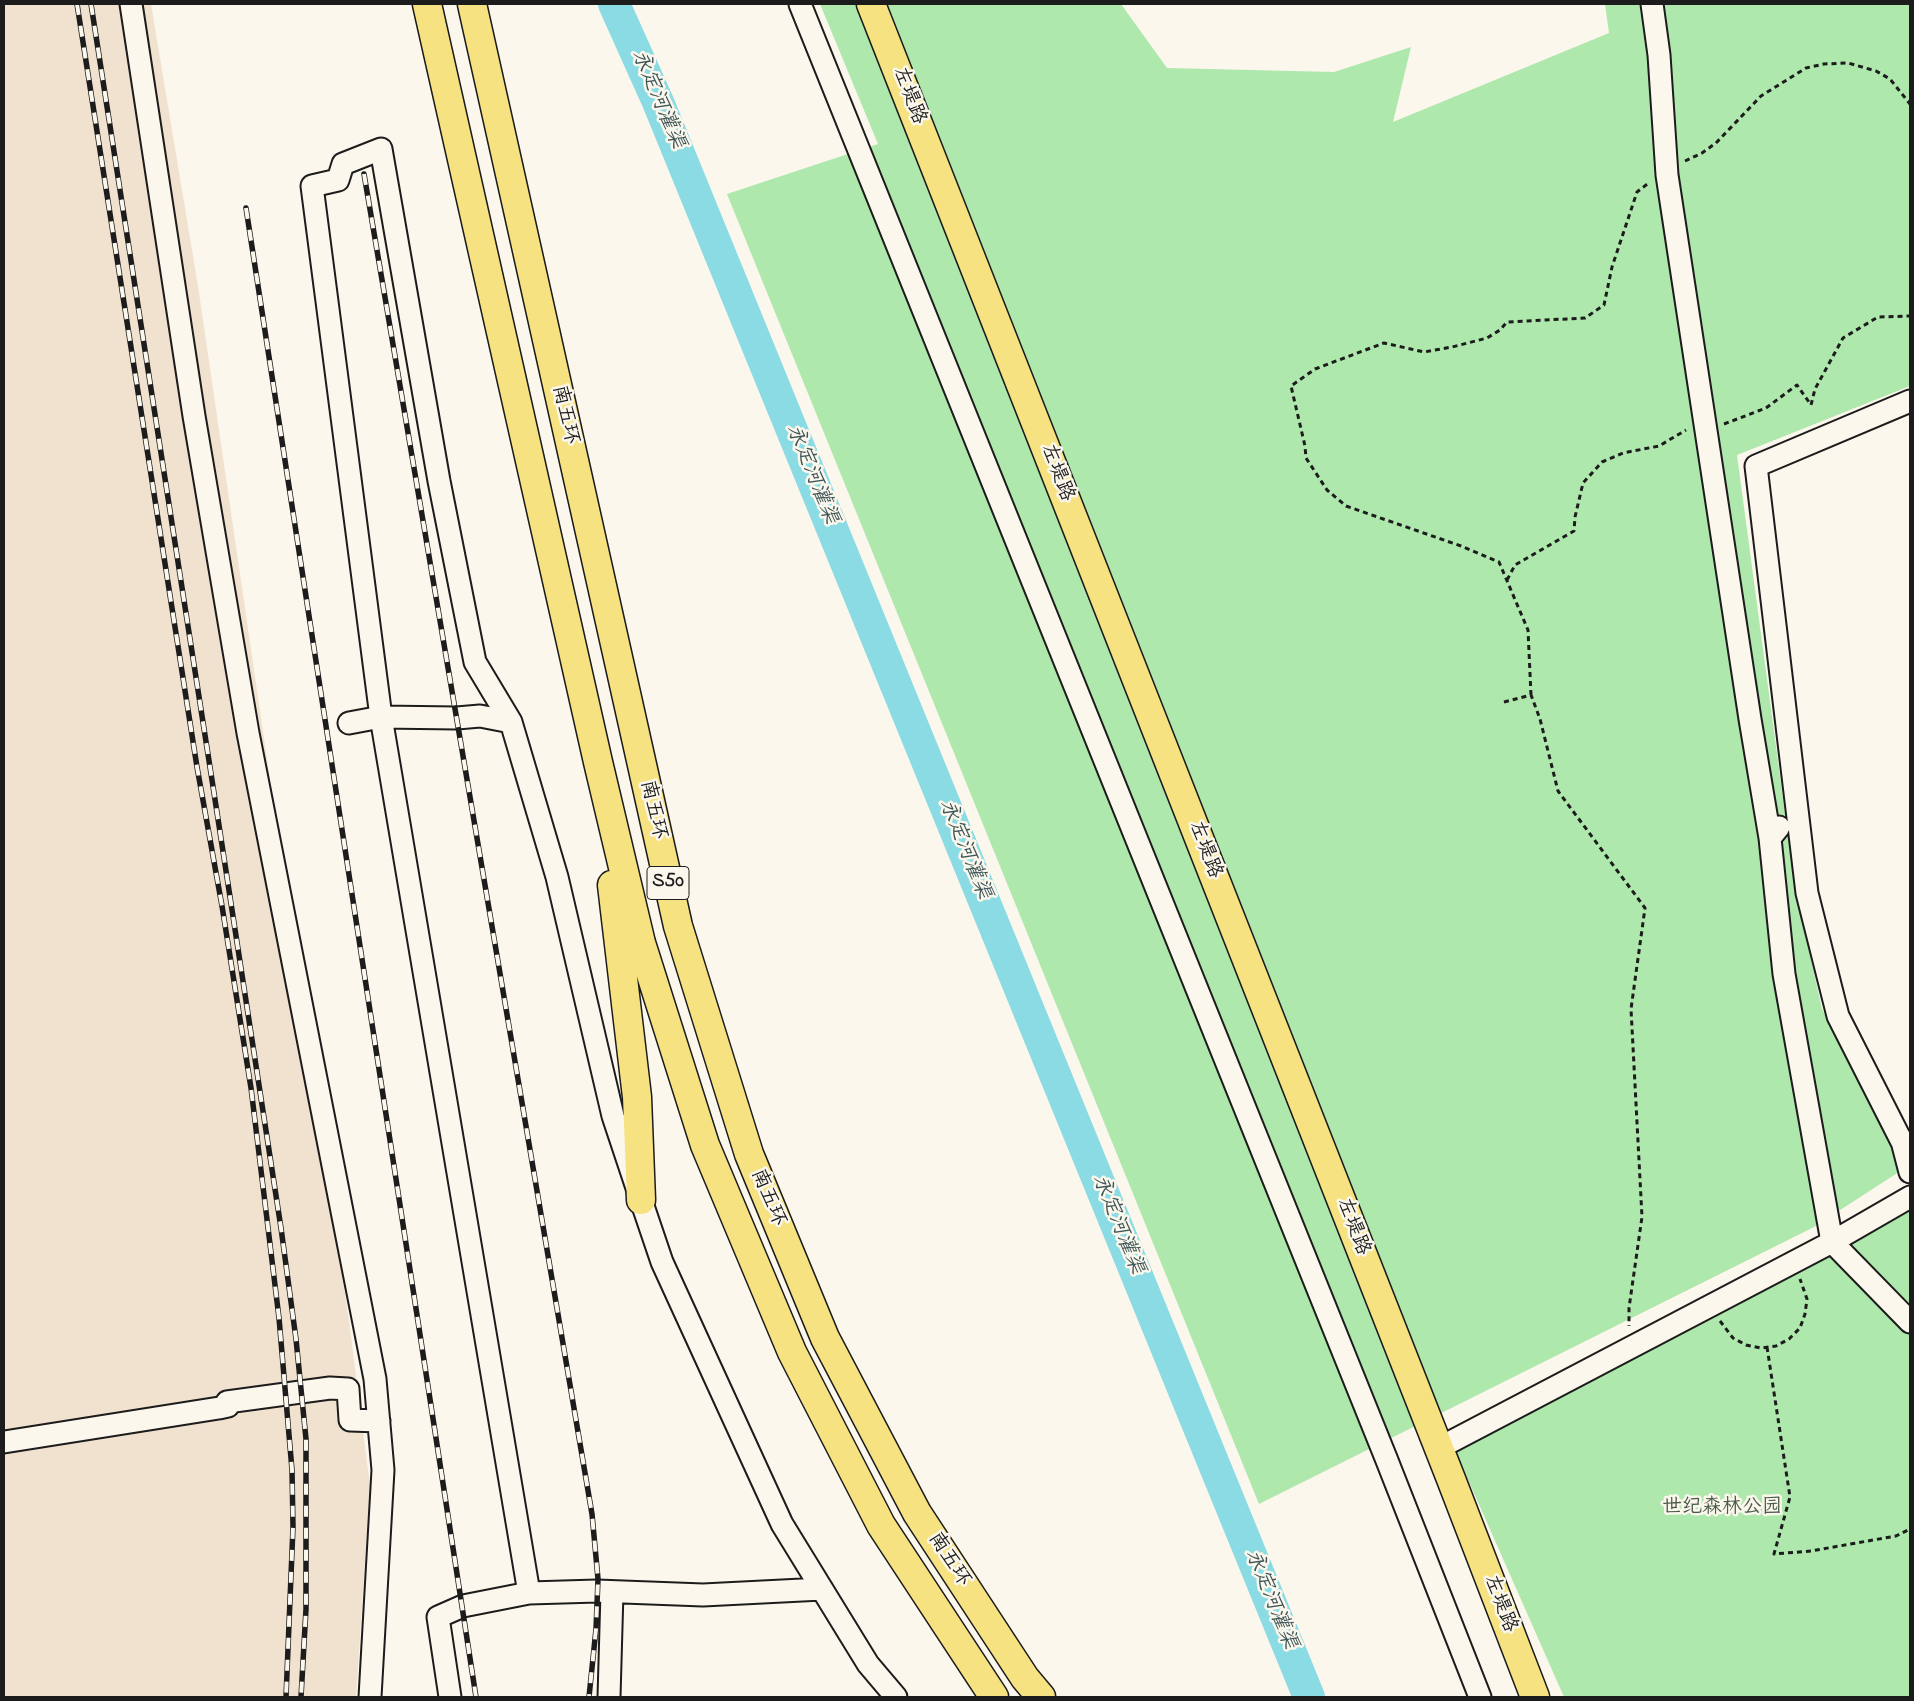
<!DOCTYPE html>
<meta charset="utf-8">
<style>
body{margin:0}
#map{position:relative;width:1914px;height:1701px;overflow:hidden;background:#fbf7ec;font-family:"Indie Flower",sans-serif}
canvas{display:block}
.frame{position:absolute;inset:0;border:5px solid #1c1c1c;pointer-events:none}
</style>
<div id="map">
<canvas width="1914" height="1701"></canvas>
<div class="frame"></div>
</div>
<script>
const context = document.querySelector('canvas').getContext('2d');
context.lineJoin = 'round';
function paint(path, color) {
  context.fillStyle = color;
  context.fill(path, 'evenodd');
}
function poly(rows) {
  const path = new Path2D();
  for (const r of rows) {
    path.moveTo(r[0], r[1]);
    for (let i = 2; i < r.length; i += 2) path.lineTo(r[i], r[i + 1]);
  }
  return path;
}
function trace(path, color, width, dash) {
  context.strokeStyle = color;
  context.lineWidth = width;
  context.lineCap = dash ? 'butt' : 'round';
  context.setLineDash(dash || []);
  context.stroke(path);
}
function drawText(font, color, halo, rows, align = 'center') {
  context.font = font + ' "Indie Flower","LXGW WenKai TC",sans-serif';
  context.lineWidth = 5;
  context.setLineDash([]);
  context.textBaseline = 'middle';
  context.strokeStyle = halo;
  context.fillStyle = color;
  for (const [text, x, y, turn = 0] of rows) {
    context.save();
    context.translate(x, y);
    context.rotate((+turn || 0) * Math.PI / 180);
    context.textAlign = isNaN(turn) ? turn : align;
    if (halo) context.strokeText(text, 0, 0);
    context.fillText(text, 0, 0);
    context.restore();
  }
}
const built = poly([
 [4,4,151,4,198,286,349,1321,370,1486,356,1697,4,1697]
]);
const green = poly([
 [820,4,1121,4,1167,68,1334,72,1411,47,1393,122,1609,33,1605,4,1910,4,1910,386,1737,455,1795,888,1822,1009,1905,1168,1814,1227,1259,1504,727,194,878,144],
 [1910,1193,1910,1697,1564,1697,1451,1441]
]);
const river = poly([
 [614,4,658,102,1309,1697]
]);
const path = poly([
 [1685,161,1702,153,1716,143,1761,96,1806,68,1824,64,1848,63,1876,71,1890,79,1910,104],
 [1724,424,1766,408,1797,385,1811,405,1815,389,1843,338,1878,317,1910,316],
 [1507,580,1515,565,1574,531,1575,517,1583,483,1602,462,1623,453,1659,446,1686,430],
 [1531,695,1528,630,1499,562,1461,546,1346,506,1327,490,1306,458,1305,446,1291,386,1315,369,1384,343,1424,352,1452,347,1487,338,1500,330,1507,322,1585,318,1604,305,1612,267,1637,192,1650,182],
 [1504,702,1531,695,1540,719,1558,791,1645,908,1631,1009,1642,1217,1629,1308,1629,1326],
 [1720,1321,1733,1338,1746,1345,1761,1348,1776,1346,1789,1339,1800,1328,1805,1314,1807,1299,1800,1279],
 [1767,1347,1790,1497,1774,1554,1811,1551,1896,1536,1910,1529]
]);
const minor = poly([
 [131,4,194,416,248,733,375,1379,383,1470,370,1697],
 [800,4,1386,1458,1480,1697],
 [1652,4,1659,55,1667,175,1750,719,1770,838],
 [349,723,381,717,457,718,480,716,511,722],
 [1779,827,1770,838,1784,974,1832,1242,1910,1322],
 [1910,1142,1903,1145,1910,1172],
 [1904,1146,1838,1016,1807,893,1756,466,1910,401],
 [4,1442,219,1408,228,1406,227,1402,330,1388,348,1389,350,1420,379,1421],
 [1439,1448,1832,1242,1910,1197],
 [529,1593,381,717,312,186,338,180,343,164,381,149,439,481,475,662,511,722,557,877,613,1116,641,1200,662,1262,782,1524,868,1664,896,1697],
 [450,1697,438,1617,463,1606,529,1593,597,1591,703,1595,822,1589],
 [609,1697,612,1592]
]);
const major = poly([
 [871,4,1451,1479,1535,1697]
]);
const highway = poly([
 [427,4,598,762,641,943,705,1145,792,1352,881,1525,994,1697],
 [472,4,678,926,749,1154,825,1338,917,1513,1025,1678,1041,1697],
 [612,885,637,1097,641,1200]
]);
const rail = poly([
 [77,4,197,767,222,906,251,1088,279,1318,292,1470,293,1527,286,1697],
 [91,4,212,780,281,1228,296,1339,306,1439,306,1609,301,1697],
 [364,174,592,1514,598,1579,596,1629,589,1697],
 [246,208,476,1697]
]);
const shields = [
 [668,883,42]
];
const shieldNames = [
 ["S50",668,883]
];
const streetNames = [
 ["左堤路",908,96,69],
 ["南五环",564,415,77],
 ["左堤路",1056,473,69],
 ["南五环",652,810,77],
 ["左堤路",1204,850,69],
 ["南五环",767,1198,67],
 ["左堤路",1352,1227,69],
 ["南五环",948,1560,57],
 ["左堤路",1499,1604,69]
];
const parkNames = [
 ["世纪森林公园",1722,1509]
];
const waterNames = [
 ["永定河灌渠",657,100,67],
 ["永定河灌渠",811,475,68],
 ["永定河灌渠",964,850,68],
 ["永定河灌渠",1117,1225,68],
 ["永定河灌渠",1270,1600,68]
];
paint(built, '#f1e2cf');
paint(green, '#aee8ad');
trace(river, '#8adbe4', 32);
trace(minor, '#1c1c1c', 25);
trace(major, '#1c1c1c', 31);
trace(highway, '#1c1c1c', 31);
trace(path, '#1c1c1c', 3, [5, 4]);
trace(minor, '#fbf7ec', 21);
trace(major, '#f6e281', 28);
trace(highway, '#f6e281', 28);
trace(rail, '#1c1c1c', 5.5);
trace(rail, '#fbf7ec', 4, [11]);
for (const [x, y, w] of shields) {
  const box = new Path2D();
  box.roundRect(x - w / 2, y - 16.5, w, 33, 4);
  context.fillStyle = '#fbf7ec';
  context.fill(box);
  trace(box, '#1c1c1c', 1);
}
drawText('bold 19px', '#1c1c1c', null, shieldNames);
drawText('20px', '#1c1c1c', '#fbf7ec', streetNames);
drawText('20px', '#485948', '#fbf7ec', parkNames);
drawText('italic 21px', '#3d5558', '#fbf7ec', waterNames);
</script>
